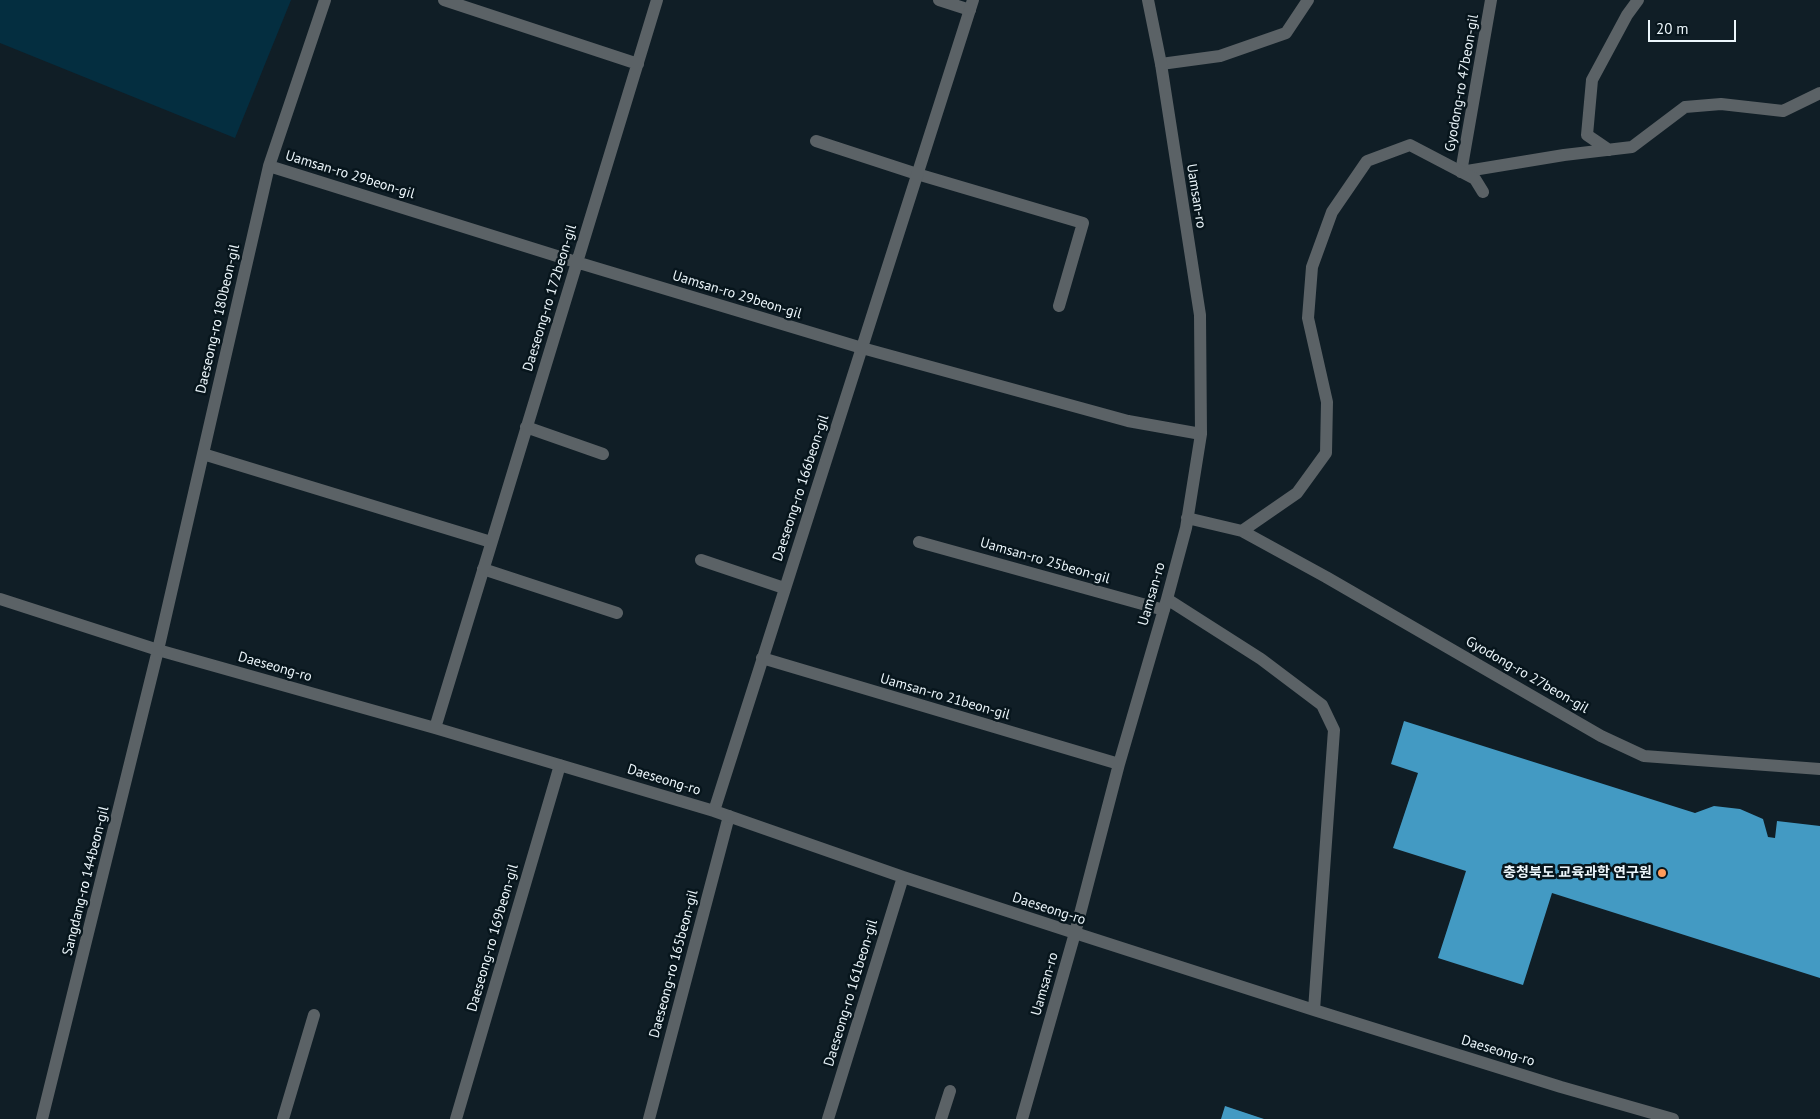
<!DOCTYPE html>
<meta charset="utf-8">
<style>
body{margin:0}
#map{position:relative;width:1820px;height:1119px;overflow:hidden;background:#101e26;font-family:"PT Sans",sans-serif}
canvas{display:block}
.scale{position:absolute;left:1648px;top:20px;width:88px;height:22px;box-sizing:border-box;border:2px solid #ecf6fb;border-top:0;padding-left:6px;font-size:15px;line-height:18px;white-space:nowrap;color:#ecf6fb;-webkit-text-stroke:4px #07151c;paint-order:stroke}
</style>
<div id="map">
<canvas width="1820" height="1119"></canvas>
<div class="scale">20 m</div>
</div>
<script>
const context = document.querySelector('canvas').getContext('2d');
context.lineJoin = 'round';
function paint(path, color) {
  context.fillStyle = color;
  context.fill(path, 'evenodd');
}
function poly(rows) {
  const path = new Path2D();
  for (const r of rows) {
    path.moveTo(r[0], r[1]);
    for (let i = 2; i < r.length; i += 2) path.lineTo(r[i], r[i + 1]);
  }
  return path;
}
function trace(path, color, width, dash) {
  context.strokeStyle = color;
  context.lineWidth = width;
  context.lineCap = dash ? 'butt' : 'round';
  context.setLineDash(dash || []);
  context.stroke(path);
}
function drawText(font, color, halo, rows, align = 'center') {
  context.font = font + ' "PT Sans","Noto Sans KR",sans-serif';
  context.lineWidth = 5;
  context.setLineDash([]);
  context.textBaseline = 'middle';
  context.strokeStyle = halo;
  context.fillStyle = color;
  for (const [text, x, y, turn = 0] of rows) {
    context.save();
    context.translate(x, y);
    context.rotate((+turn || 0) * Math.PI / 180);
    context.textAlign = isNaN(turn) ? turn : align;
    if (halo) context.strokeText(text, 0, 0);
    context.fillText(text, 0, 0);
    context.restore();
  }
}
const green = poly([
 [0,0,291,0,235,138,0,43]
]);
const building = poly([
 [1404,721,1695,813,1714,806,1740,809,1763,819,1768,837,1775,838,1777,821,1820,826,1820,978,1552,893,1523,985,1438,958,1466,871,1393,848,1418,773,1391,764],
 [1225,1106,1264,1119,1221,1119]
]);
const lane = poly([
 [939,0,970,10],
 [1491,0,1461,172,1564,155,1632,147,1685,107,1721,104,1783,111,1820,93],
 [1161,64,1220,56,1286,33,1308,0],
 [816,141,917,174,1083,223,1059,306],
 [1609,150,1587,135,1592,80,1627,15,1638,0],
 [483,569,617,613],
 [283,1119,314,1015],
 [649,1119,729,816],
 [941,1119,950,1091]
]);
const street = poly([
 [444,0,638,64],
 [269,166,576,262,862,348,1128,421,1201,434],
 [526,427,603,454],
 [203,454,491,542],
 [1187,518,1242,531,1297,493,1326,453,1327,402,1308,318,1312,267,1332,212,1367,161,1410,145,1475,179,1483,192],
 [1242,531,1326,577,1601,736,1644,756,1820,769],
 [919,542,1164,610],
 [701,560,784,588],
 [0,599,158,650,435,728,714,811,903,877,1075,933,1314,1010,1561,1087,1673,1119],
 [1167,599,1261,659,1322,705,1334,730,1314,1010],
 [762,658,1119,764],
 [435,728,657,0],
 [714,811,973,0],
 [42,1119,158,650,269,166,325,0],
 [456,1119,560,765],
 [828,1119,903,877],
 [1022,1119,1075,933,1119,764,1167,599,1186,528,1201,434,1200,315,1161,64,1148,0]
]);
const markers = [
 [1662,873,5,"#ff9b5a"]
];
const streetNames = [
 ["Gyodong-ro 47beon-gil",1462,83,-80],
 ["Uamsan-ro 29beon-gil",350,175,17],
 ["Uamsan-ro",1196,196,81],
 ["Uamsan-ro 29beon-gil",737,295,17],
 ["Daeseong-ro 172beon-gil",550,298,-73],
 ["Daeseong-ro 180beon-gil",218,319,-77],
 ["Daeseong-ro 166beon-gil",801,488,-72],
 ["Uamsan-ro 25beon-gil",1045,561,16],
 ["Uamsan-ro",1152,594,-74],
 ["Daeseong-ro",275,667,16],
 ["Gyodong-ro 27beon-gil",1527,675,30],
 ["Uamsan-ro 21beon-gil",945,697,16],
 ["Daeseong-ro",664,780,17],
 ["Sangdang-ro 144beon-gil",86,881,-76],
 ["Daeseong-ro",1049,909,18],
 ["Daeseong-ro 169beon-gil",493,938,-74],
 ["Daeseong-ro 165beon-gil",674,964,-75],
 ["Uamsan-ro",1045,984,-74],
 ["Daeseong-ro 161beon-gil",851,993,-73],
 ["Daeseong-ro",1498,1051,17]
];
const poiNames = [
 ["충청북도 교육과학 연구원",1652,873]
];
paint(green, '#042e40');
paint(building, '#439ac3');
trace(lane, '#5b6266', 12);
trace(street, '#5b6266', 12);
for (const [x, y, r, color] of markers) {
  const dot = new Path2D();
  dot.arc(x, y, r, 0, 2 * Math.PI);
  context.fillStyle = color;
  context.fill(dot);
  trace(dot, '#07151c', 2);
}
drawText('14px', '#ecf6fb', '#07151c', streetNames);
drawText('bold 14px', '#ecf6fb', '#07151c', poiNames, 'right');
</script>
